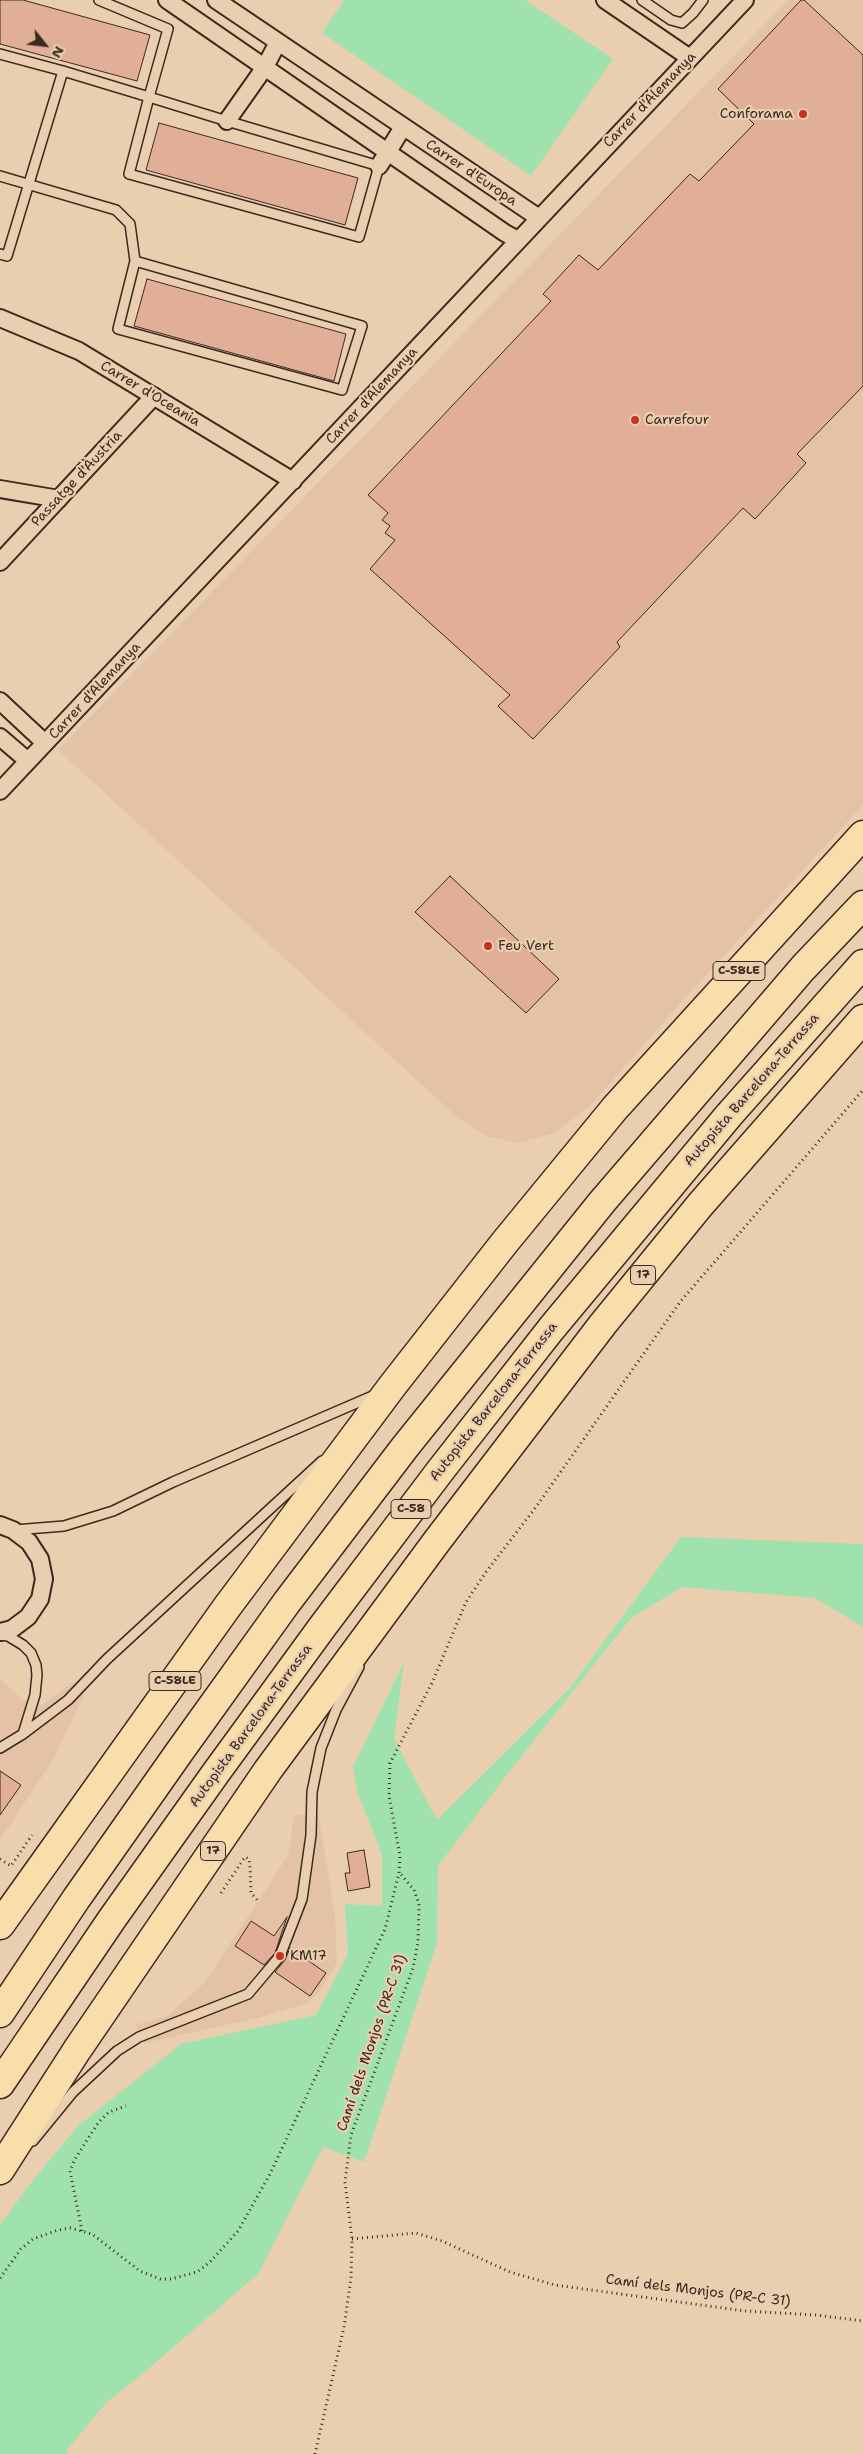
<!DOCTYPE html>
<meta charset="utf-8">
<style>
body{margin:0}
#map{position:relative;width:863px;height:2454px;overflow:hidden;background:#e9cfb0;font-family:"Shantell Sans",sans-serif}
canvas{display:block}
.north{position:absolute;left:20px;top:20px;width:50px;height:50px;-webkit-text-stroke:4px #e9cfb0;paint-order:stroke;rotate:119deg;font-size:14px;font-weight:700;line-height:20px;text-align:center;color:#3b2a1e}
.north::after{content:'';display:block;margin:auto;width:18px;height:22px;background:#3b2a1e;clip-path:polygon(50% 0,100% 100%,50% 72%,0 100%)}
</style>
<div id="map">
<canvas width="863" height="2454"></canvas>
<div class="north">N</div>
</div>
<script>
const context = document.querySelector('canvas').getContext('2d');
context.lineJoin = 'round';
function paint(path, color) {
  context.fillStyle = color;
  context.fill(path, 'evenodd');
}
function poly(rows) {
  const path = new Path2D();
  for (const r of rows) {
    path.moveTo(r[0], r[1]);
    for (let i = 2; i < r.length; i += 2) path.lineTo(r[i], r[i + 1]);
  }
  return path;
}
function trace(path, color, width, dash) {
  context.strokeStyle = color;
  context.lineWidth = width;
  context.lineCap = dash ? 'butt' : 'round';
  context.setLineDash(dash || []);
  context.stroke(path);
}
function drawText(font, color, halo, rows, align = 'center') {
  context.font = font + ' "Shantell Sans",sans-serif';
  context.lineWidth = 4.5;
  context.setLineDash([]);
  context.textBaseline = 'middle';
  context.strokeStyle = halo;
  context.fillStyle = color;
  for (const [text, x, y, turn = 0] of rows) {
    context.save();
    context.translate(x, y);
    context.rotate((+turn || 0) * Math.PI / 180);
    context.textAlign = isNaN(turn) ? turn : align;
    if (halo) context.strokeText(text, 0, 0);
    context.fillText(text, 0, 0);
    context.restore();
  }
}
const built = poly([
 [788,0,863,0,863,805,683,1000,590,1106,554,1133,518,1143,487,1136,458,1118,58,750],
 [0,1679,21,1698,38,1708,73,1682,85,1694,53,1760,0,1840],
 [294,1815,319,1816,335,1916,337,1963,321,1989,308,2003,258,2018,145,2043,135,2025,167,2016,204,1983,289,1854]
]);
const green = poly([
 [344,0,525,0,613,59,531,176,322,33],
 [681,1537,863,1544,863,1627,815,1598,682,1587,631,1618,509,1772,438,1866,437,1943,364,2162,323,2147,258,2274,140,2376,107,2402,67,2450,67,2454,0,2454,0,2225,30,2184,78,2126,181,2044,316,2015,348,1954,345,1904,382,1906,382,1854,358,1794,353,1767,404,1662,394,1739,437,1820,570,1688]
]);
const building = poly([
 [0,0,23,0,150,35,137,81,0,44,0,0],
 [801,0,804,0,863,55,863,386,797,454,806,463,755,519,743,508,617,642,620,647,533,739,498,706,510,695,370,569,395,540,385,533,390,526,382,520,388,513,368,495,551,301,543,294,579,255,598,270,690,174,699,181,754,124,718,89,801,0],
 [159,123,358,178,345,225,146,170,159,123],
 [147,279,346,334,334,381,134,326,147,279],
 [450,876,559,979,526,1013,415,912,450,876],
 [0,1771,21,1785,0,1815,0,1771],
 [364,1850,370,1887,348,1891,345,1873,350,1873,347,1853,364,1850],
 [287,1917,275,1953,264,1965,235,1946,251,1921,274,1936,287,1917],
 [290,1948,326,1973,310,1996,275,1972,285,1960,290,1948]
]);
const path = poly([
 [0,1859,11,1866,32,1835],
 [221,1893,245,1857,249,1859,250,1866,251,1893,259,1902],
 [82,2231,70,2171,75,2159,98,2123,109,2112,126,2106],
 [352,2239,416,2233,442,2241,510,2272,555,2285,745,2311,816,2315,863,2321],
 [0,2278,21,2249,33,2239,58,2230,70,2228,92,2234,140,2271,160,2279,171,2279,197,2272,210,2262,238,2231,270,2174,385,1929,399,1873,400,1856,389,1796,390,1763,432,1683,466,1602,486,1572,536,1507,680,1302,863,1090],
 [315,2454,344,2327,351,2278,352,2239,345,2182,351,2135,413,1968,418,1942,419,1904,414,1890,400,1873]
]);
const lane = poly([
 [642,0,671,20,682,23,693,13,703,0],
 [0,54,63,71],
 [0,176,116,210,130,224,135,261,118,329,342,390,362,326,135,261],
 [0,254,7,256,63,71,149,97,227,121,379,166,359,237,129,174,149,97,168,29,99,0],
 [15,1530,64,1526,113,1511,173,1482,375,1395],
 [0,1635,8,1636,23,1645,31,1653,36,1665,37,1675,35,1695,23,1734],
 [0,1748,23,1734,68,1700,107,1659,322,1461],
 [33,2141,73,2092,117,2051,139,2037,248,1994,280,1956,302,1899,311,1835,312,1792,321,1748,336,1710,359,1667]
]);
const street = poly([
 [167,0,505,233,518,240],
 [216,0,539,218],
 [605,0,690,58],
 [227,121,265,67,278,42],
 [379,166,403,127],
 [0,318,79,351,293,481],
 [0,489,59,499],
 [0,562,154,396],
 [0,701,45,743],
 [0,737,28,761],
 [0,791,745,0],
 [0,1525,13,1530,29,1542,40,1559,44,1579,40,1599,28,1617,12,1629,0,1632]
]);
const highway = poly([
 [0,1925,227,1607,393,1385,505,1242,615,1108,863,835],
 [0,2013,76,1899,180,1751,287,1602,405,1447,602,1202,803,968,863,905],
 [0,2084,112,1919,215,1774,323,1626,440,1471,551,1329,729,1115,863,964],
 [0,2170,77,2050,268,1770,437,1541,603,1324,700,1205,863,1019]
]);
const markers = [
 [803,114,5,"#c8321e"],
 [635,420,5,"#c8321e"],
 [488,946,5,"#c8321e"],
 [280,1956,5,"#c8321e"]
];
const shields = [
 [739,971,52],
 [643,1275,25],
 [411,1509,40],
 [175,1681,52],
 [213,1851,25]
];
const shieldNames = [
 ["C-58LE",739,971],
 ["17",643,1275],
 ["C-58",411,1509],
 ["C-58LE",175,1681],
 ["17",213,1851]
];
const streetNames = [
 ["Carrer d'Alemanya",650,100,-46],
 ["Carrer d'Europa",471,173,34],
 ["Carrer d'Oceania",150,394,31],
 ["Carrer d'Alemanya",372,396,-47],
 ["Passatge d'Àustria",77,479,-47],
 ["Carrer d'Alemanya",95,691,-47],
 ["Autopista Barcelona-Terrassa",752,1090,-49],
 ["Autopista Barcelona-Terrassa",494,1402,-52],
 ["Autopista Barcelona-Terrassa",251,1726,-54],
 ["Camí dels Monjos (PR-C 31)",372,2043,-71],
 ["Camí dels Monjos (PR-C 31)",698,2291,7]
];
const poiNames = [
 ["Conforama",793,114,"right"],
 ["Carrefour",645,420],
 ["Feu Vert",498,946],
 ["KM17",290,1956]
];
paint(built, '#e4c2a6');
paint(green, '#a0e2ad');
paint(building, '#e1ae98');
trace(building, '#3b2a1e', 1);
trace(lane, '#3b2a1e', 12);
trace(street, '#3b2a1e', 20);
trace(highway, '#3b2a1e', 31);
trace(path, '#3b2a1e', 3, [1, 4]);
trace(lane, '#e9cfb0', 9);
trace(street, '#e9cfb0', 16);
trace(highway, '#f9deab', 28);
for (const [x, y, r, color] of markers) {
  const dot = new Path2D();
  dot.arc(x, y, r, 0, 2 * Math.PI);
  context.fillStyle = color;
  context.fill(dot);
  trace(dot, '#e9cfb0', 2);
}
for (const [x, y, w] of shields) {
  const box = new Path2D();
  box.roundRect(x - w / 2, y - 9.5, w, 19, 4);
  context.fillStyle = '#e9cfb0';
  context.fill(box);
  trace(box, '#3b2a1e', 1);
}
drawText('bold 12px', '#3b2a1e', null, shieldNames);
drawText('14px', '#3b2a1e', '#e9cfb0', streetNames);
drawText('14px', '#3b2a1e', '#e9cfb0', poiNames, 'left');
</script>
